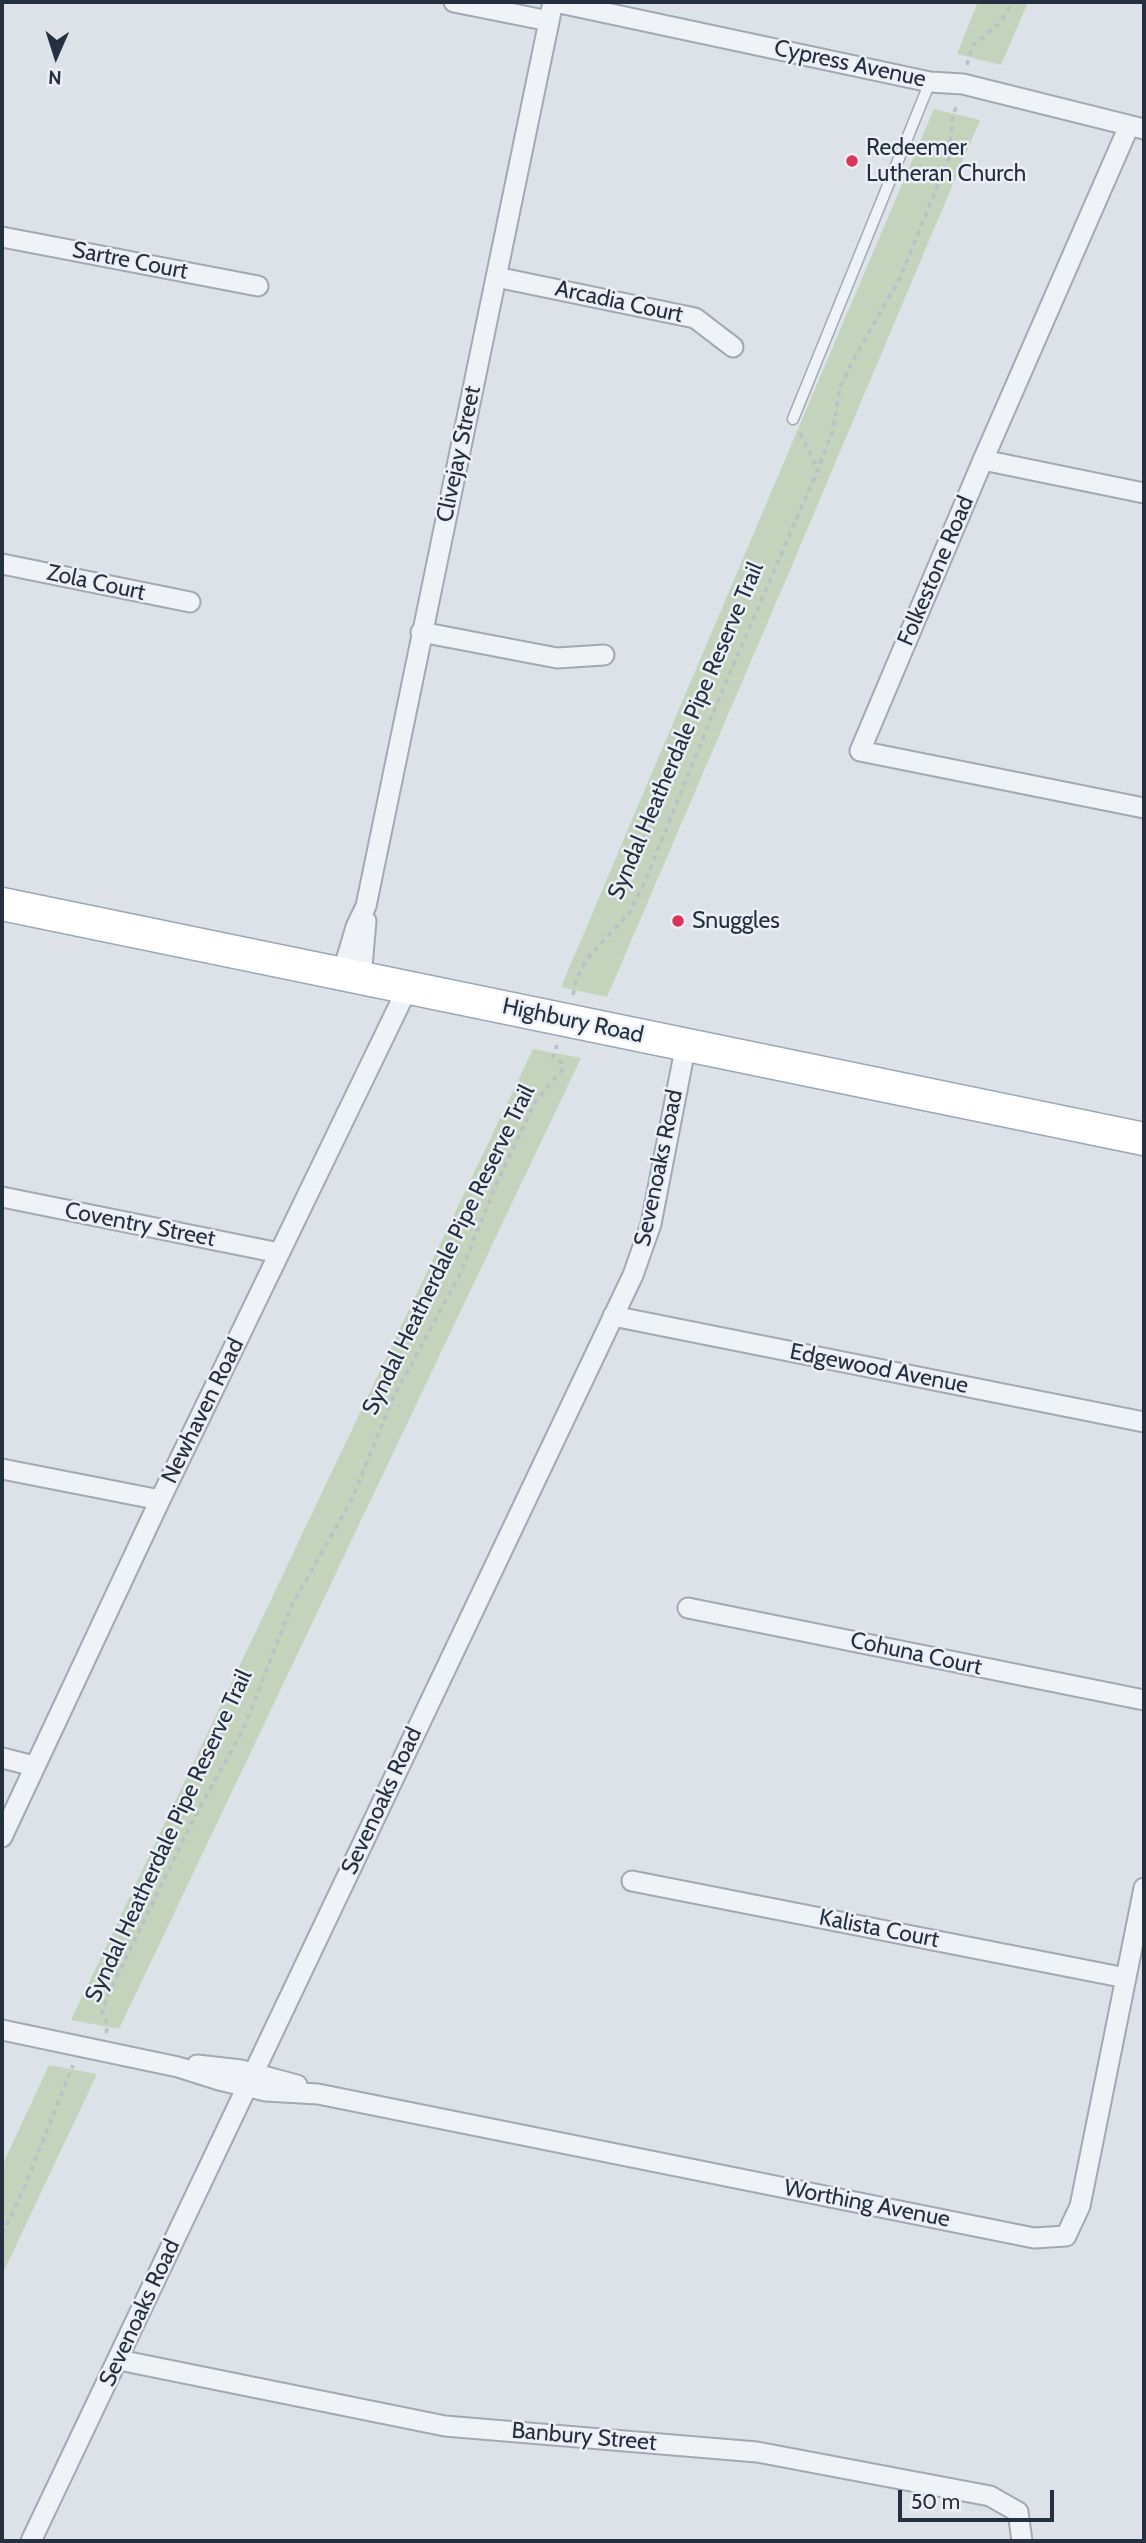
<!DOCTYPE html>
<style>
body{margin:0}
#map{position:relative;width:1146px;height:2543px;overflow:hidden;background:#dce2e8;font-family:Cabin,sans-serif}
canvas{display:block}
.frame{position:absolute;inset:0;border:4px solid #243040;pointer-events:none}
.north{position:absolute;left:21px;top:21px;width:70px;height:70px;-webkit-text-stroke:5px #ecf0f6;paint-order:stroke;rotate:183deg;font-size:19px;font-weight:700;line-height:28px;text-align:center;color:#243040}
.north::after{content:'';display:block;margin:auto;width:24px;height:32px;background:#243040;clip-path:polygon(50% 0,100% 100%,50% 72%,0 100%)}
.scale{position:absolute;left:898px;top:2490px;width:156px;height:32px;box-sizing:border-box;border:4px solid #243040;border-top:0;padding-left:9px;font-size:21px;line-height:24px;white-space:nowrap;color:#243040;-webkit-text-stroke:5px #ecf0f6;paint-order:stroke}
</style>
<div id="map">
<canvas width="1146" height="2543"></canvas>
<div class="frame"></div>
<div class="north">N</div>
<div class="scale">50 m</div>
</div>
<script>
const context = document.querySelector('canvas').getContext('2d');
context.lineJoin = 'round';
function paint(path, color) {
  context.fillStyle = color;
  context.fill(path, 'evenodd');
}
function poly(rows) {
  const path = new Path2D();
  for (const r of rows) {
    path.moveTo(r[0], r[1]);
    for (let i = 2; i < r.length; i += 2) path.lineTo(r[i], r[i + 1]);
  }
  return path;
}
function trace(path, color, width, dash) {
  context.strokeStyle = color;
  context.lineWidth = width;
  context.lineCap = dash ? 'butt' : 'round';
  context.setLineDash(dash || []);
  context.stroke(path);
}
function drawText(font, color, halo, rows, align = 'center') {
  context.font = font + ' Cabin,sans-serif';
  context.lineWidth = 5;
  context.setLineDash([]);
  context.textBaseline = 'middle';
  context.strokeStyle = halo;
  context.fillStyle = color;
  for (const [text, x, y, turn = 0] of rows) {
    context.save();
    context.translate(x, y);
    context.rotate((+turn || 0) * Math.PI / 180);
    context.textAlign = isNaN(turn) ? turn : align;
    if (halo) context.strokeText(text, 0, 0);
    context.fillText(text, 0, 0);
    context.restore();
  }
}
const green = poly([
 [978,2,1028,2,1001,65,957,54],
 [934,109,980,120,790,570,607,997,561,987],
 [533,1049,581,1058,119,2029,71,2020],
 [49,2065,97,2074,2,2275,2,2166]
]);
const path = poly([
 [967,65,972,46,1000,23,1012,2],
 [800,433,818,469],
 [573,995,576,980,586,960,629,913,644,884,720,696,818,469,833,430,840,387,857,353,899,280,949,158,952,121,957,103],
 [106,2033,108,2025,102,2013,108,1995,194,1818,243,1730,292,1605,352,1499,393,1398,459,1276,496,1185,535,1102,562,1070,562,1063,553,1057,557,1045],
 [2,2234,25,2186,73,2065]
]);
const lane = poly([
 [793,419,930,82]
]);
const street = poly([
 [454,2,549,21],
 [555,2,930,82,963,84,1144,129],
 [1129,126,983,460,860,751,1144,808],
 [2,237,258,286],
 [496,277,695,318,733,347],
 [983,460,1144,493],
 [2,564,190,602],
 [421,632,557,658,604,655],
 [342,974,356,927,366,906,553,2],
 [361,978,366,921],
 [2,1197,279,1253],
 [613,1316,1144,1422],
 [2,1469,160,1500],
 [688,1608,1144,1700],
 [2,1758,34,1766],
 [2,1837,160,1500,408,987],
 [632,1881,1126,1978],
 [2,2030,178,2067,219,2080,266,2091,318,2094,1034,2238,1066,2236,1080,2206,1144,1888],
 [197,2065,241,2070,297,2085],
 [119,2360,445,2426,757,2452,990,2496,1018,2512,1022,2541],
 [31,2541,633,1275,651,1224,686,1044]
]);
const primary = poly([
 [2,904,1144,1139]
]);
const markers = [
 [852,161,7,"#dc3359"],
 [678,921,7,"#dc3359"]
];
const streetNames = [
 ["Cypress Avenue",850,64,12],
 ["Sartre Court",130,261,11],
 ["Arcadia Court",619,302,12],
 ["Clivejay Street",459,454,-78],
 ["Folkestone Road",936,571,-67],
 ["Zola Court",96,583,12],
 ["Syndal Heatherdale Pipe Reserve Trail",686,731,-67],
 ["Highbury Road",573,1021,12],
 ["Sevenoaks Road",659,1168,-78],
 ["Coventry Street",140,1225,11],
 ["Syndal Heatherdale Pipe Reserve Trail",449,1250,-64],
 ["Edgewood Avenue",879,1369,11],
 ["Newhaven Road",203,1411,-64],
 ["Cohuna Court",916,1654,12],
 ["Sevenoaks Road",382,1801,-65],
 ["Syndal Heatherdale Pipe Reserve Trail",169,1836,-65],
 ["Kalista Court",879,1929,11],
 ["Worthing Avenue",867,2204,11],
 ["Sevenoaks Road",140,2313,-65],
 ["Banbury Street",584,2437,5]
];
const poiNames = [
 ["Redeemer",866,148],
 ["Lutheran Church",866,174],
 ["Snuggles",692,921]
];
paint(green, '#c4d3bc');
trace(lane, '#a1a9b2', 13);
trace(street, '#a1a9b2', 23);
trace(primary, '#9aa7b5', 35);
trace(path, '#bac0c7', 3.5, [5, 5]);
trace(lane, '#eff2f6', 10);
trace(street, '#eff2f6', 19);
trace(primary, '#fff', 32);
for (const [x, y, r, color] of markers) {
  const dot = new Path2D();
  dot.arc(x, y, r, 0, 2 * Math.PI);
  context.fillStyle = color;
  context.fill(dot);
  trace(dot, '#ecf0f6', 2.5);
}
drawText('23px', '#243040', '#ecf0f6', streetNames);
drawText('23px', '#243040', '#ecf0f6', poiNames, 'left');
</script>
